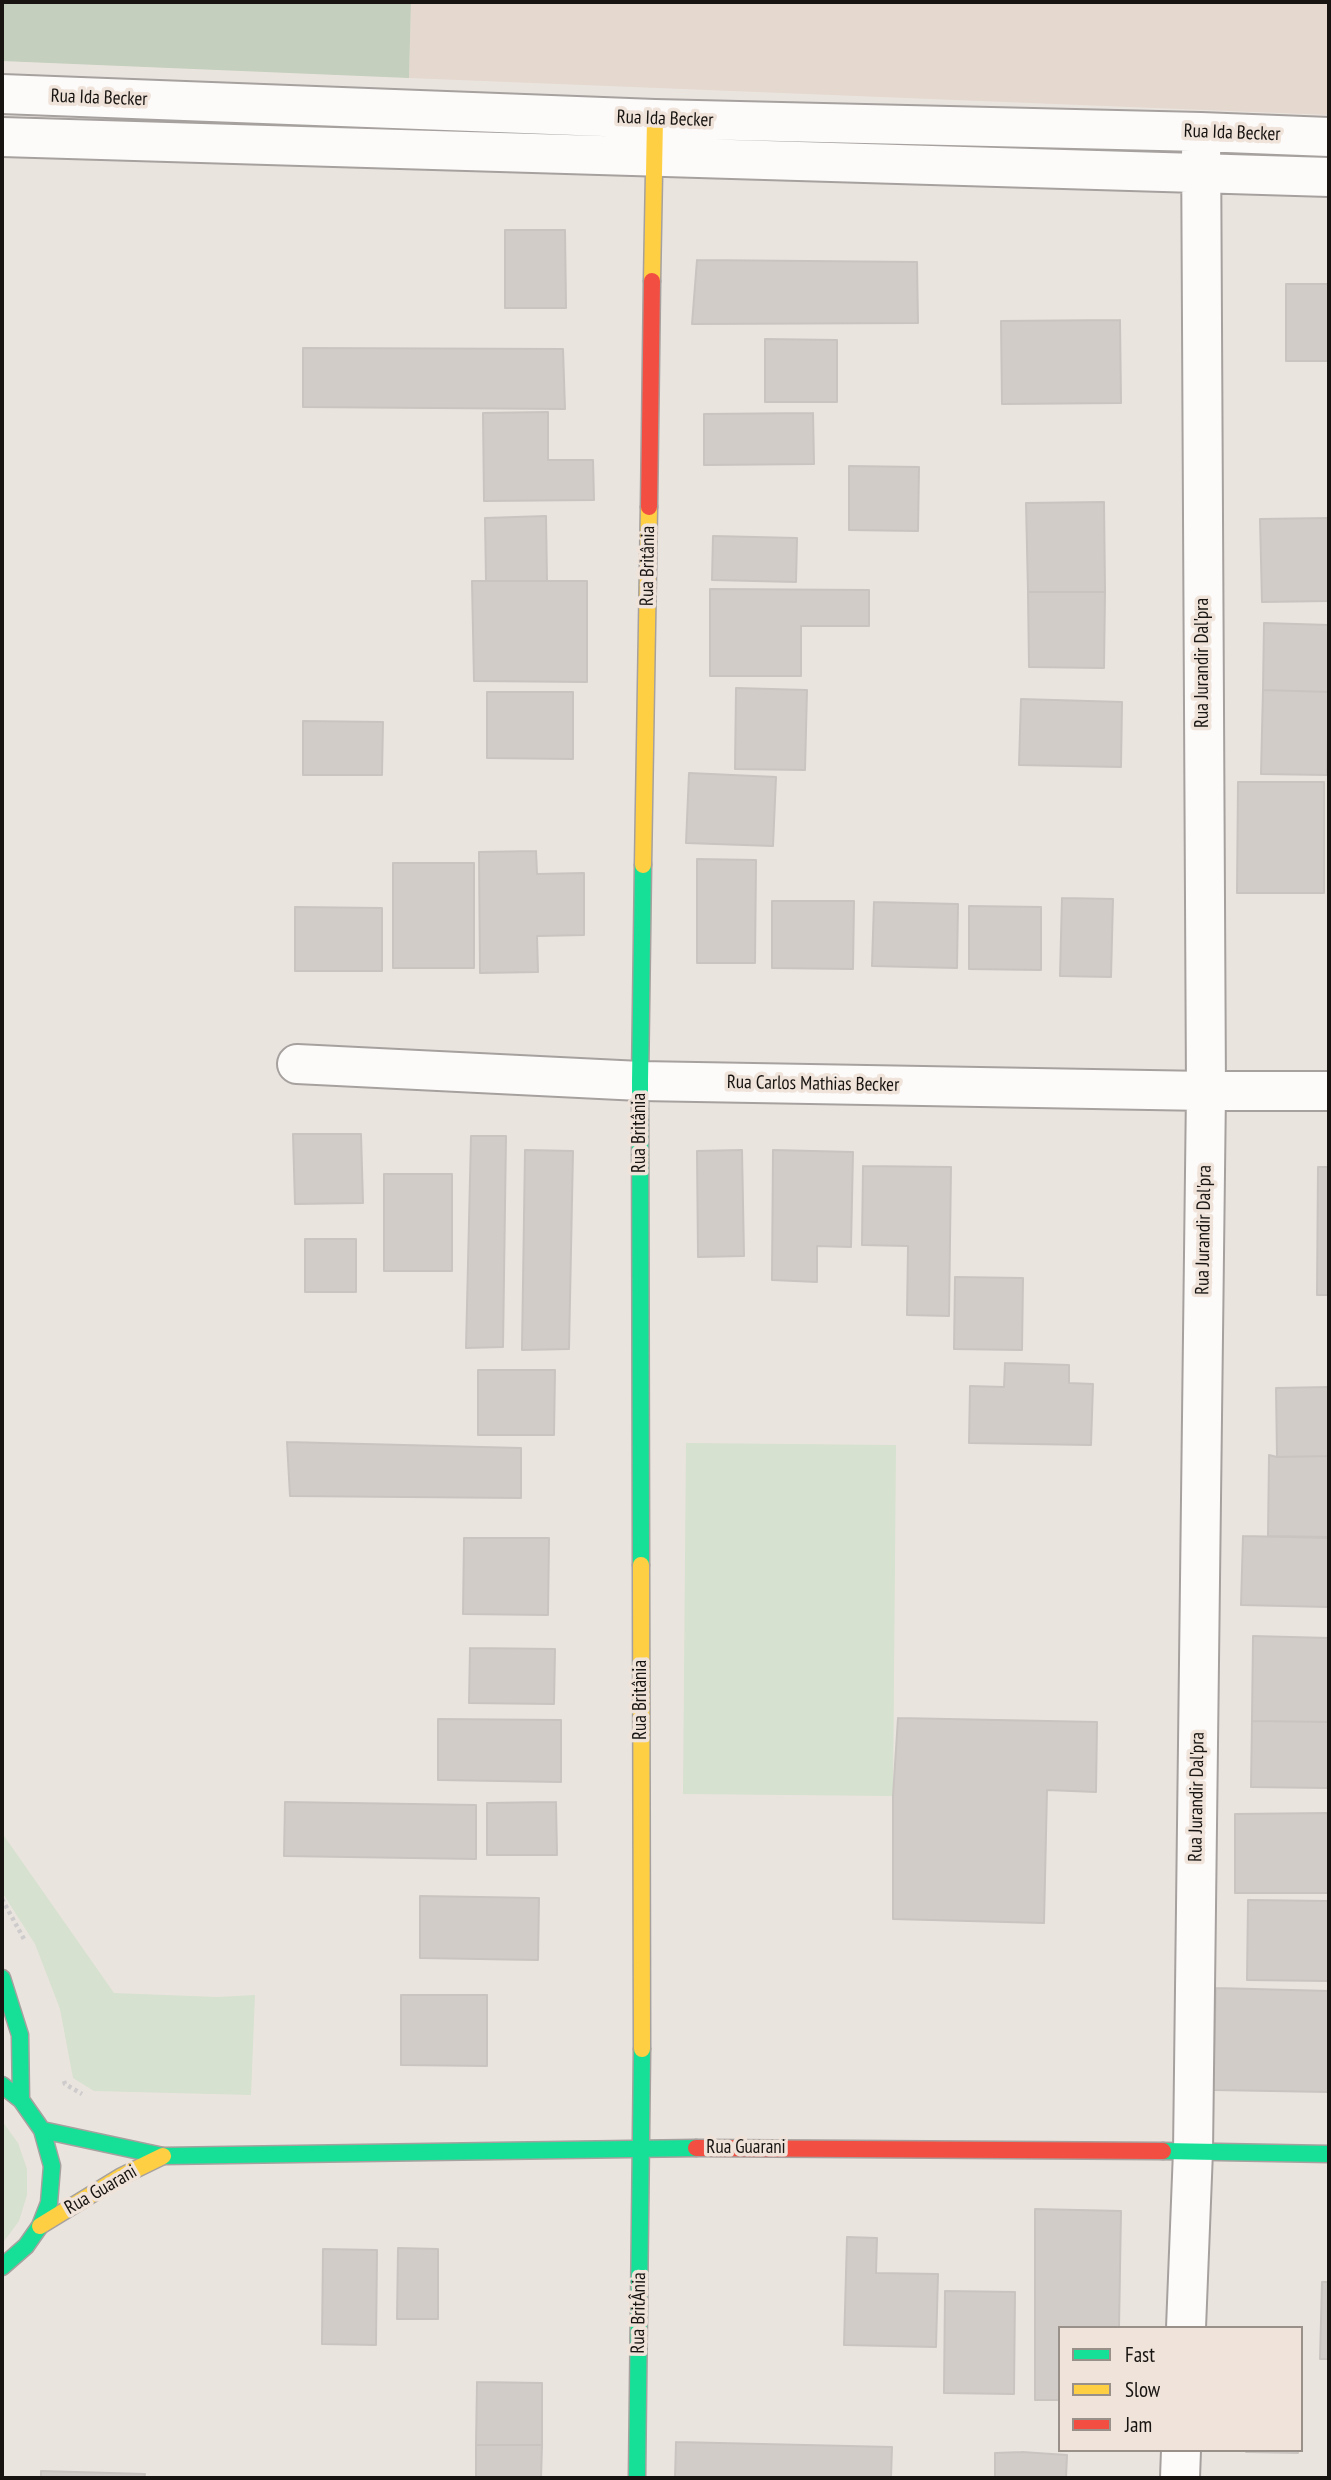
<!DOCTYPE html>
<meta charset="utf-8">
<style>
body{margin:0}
#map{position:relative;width:1331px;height:2480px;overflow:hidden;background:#eae4df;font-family:"PT Sans Narrow",sans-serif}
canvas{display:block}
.frame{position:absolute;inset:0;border:4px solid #181411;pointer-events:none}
.legend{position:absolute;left:1058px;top:2326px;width:245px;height:126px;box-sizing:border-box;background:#efe3da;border:2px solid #99908a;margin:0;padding:9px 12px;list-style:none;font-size:21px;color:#181411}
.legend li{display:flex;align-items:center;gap:14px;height:35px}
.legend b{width:35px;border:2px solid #99908a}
</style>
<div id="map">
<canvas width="1331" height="2480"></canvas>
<div class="frame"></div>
<ul class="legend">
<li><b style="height:9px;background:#16e098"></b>Fast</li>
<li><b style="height:9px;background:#ffcf43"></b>Slow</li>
<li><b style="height:9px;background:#f24e42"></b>Jam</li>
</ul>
</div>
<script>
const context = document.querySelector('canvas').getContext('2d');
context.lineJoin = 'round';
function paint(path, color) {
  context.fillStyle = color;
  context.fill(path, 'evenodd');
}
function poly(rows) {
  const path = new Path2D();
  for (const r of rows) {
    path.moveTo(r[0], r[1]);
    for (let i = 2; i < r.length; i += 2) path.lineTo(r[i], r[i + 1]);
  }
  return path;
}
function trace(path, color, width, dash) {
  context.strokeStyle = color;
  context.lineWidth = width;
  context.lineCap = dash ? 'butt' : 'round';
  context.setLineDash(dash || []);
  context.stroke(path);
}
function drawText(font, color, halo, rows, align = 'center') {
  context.font = font + ' "PT Sans Narrow",sans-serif';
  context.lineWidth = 7;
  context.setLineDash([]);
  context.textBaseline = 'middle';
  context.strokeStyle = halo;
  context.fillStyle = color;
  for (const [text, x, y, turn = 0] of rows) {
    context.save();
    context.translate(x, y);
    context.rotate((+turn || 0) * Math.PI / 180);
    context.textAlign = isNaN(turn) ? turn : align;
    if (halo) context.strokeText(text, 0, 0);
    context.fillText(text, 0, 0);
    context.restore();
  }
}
const built = poly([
 [411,2,1329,2,1329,115,409,78]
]);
const green = poly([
 [686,1443,896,1445,893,1796,683,1794],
 [2,1833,114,1993,217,1997,255,1995,251,2095,94,2091,73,2078,60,2009,35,1944,2,1892],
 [2,2121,18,2143,27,2169,27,2195,19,2221,2,2244]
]);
const forest = poly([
 [2,2,411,2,409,78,2,61]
]);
const building = poly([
 [505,230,565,230,566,308,505,308,505,230],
 [697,260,917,262,918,323,692,324,697,260],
 [1286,284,1329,284,1329,361,1286,361,1286,284],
 [1120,320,1121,403,1002,404,1001,321,1120,320],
 [765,339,837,340,837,402,765,402,765,339],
 [303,348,563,349,565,409,303,407,303,348],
 [548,412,548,460,593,460,594,500,484,501,483,413,548,412],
 [813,413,814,464,704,465,704,414,813,413],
 [849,466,919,467,918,531,849,530,849,466],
 [1104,502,1105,592,1028,592,1026,503,1104,502],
 [546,516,547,581,486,581,485,518,546,516],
 [1329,518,1329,601,1262,602,1260,519,1329,518],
 [713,536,797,538,796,582,712,580,713,536],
 [472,581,587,581,587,682,474,681,472,581],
 [710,589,869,590,869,626,801,626,801,676,710,676,710,589],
 [1028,592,1105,592,1104,668,1029,667,1028,592],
 [1264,623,1329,625,1329,692,1263,690,1264,623],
 [736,688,807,690,805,770,735,769,736,688],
 [1263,690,1329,692,1327,775,1261,774,1263,690],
 [487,692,573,692,573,759,487,758,487,692],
 [1021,699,1122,702,1121,767,1019,765,1021,699],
 [303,721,383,722,382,775,303,775,303,721],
 [689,773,776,777,773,846,686,843,689,773],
 [1238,782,1324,782,1324,893,1237,893,1238,782],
 [536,851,537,874,584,873,584,935,537,936,538,972,480,973,479,852,536,851],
 [697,859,756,860,755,963,697,963,697,859],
 [393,863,474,863,474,968,393,968,393,863],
 [1062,898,1113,899,1111,977,1060,976,1062,898],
 [772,901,854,901,853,969,772,968,772,901],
 [874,902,958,904,957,968,872,966,874,902],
 [969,906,1041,907,1041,970,969,969,969,906],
 [295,907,382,908,382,971,295,971,295,907],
 [293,1134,361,1134,363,1203,295,1204,293,1134],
 [471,1136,506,1136,503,1347,466,1348,471,1136],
 [525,1150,573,1151,569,1349,522,1350,525,1150],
 [742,1150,744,1256,698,1257,697,1151,742,1150],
 [773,1150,853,1152,851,1247,817,1246,817,1282,772,1280,773,1150],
 [863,1166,951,1167,949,1316,907,1315,908,1246,862,1245,863,1166],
 [1318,1167,1329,1167,1329,1295,1317,1295,1318,1167],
 [384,1174,452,1174,452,1271,384,1271,384,1174],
 [305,1239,356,1239,356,1292,305,1292,305,1239],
 [955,1277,1023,1278,1022,1350,954,1349,955,1277],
 [1005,1363,1069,1365,1069,1383,1093,1384,1091,1445,969,1443,970,1386,1004,1387,1005,1363],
 [478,1370,555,1370,554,1435,478,1435,478,1370],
 [1329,1387,1329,1456,1277,1457,1276,1388,1329,1387],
 [287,1442,521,1448,521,1498,290,1496,287,1442],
 [1269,1455,1277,1457,1329,1456,1329,1537,1268,1536,1269,1455],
 [1243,1536,1329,1538,1329,1607,1241,1605,1243,1536],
 [464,1538,549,1538,548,1615,463,1614,464,1538],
 [1253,1636,1329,1638,1329,1722,1252,1721,1253,1636],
 [470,1648,555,1649,554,1704,469,1703,470,1648],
 [898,1718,1097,1722,1096,1792,1047,1790,1044,1923,893,1919,893,1796,898,1718],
 [438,1719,561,1720,561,1782,438,1780,438,1719],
 [1252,1721,1329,1722,1329,1788,1251,1787,1252,1721],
 [285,1802,476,1805,476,1859,284,1856,285,1802],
 [556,1802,557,1855,487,1855,487,1803,556,1802],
 [1329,1813,1329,1893,1235,1893,1235,1814,1329,1813],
 [420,1896,539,1898,538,1960,420,1958,420,1896],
 [1248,1900,1329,1901,1329,1981,1247,1980,1248,1900],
 [1216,1988,1329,1991,1329,2092,1213,2090,1216,1988],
 [401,1995,487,1995,487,2066,401,2065,401,1995],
 [1035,2209,1121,2211,1119,2328,1060,2328,1060,2400,1035,2400,1035,2209],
 [847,2237,877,2238,876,2273,938,2274,936,2347,844,2345,847,2237],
 [398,2248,438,2249,438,2319,397,2319,398,2248],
 [323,2249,377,2250,376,2345,322,2344,323,2249],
 [1322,2282,1329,2282,1329,2359,1320,2359,1322,2282],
 [945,2291,1015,2292,1014,2394,944,2393,945,2291],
 [477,2382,542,2383,542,2445,476,2445,477,2382],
 [676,2442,892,2447,891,2478,675,2478,676,2442],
 [476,2445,542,2445,541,2478,476,2478,476,2445],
 [1246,2450,1298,2450,1298,2453,1246,2452,1246,2450],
 [1022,2452,1067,2455,1066,2478,995,2478,995,2453,1022,2452],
 [41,2471,145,2474,144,2478,41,2478,41,2471]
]);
const path = poly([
 [2,1899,25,1941],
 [64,2081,65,2084,82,2094]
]);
const street = poly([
 [2,94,655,119,1201,132,1329,137],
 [2,137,1329,177],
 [297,1064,640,1081,1206,1091,1329,1091],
 [1186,2328,1193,2151,1206,1091,1201,132],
 [1180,2478,1181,2450]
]);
const fast = poly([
 [641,1565,640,1081,643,865],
 [2,1978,20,2035,21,2100],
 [2,2085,21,2100,42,2130,52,2166,49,2203,40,2226,26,2246,2,2267],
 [42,2130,163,2156,696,2148],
 [1163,2151,1329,2154],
 [637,2478,642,2049]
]);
const slow = poly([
 [652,281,655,119],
 [643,865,649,507],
 [641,1565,642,2049],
 [40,2226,120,2177,163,2156]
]);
const jam = poly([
 [649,507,652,281],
 [696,2148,1163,2151]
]);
const streetNames = [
 ["Rua Ida Becker",99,98,2],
 ["Rua Ida Becker",665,119,2],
 ["Rua Ida Becker",1232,133,2],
 ["Rua Britânia",648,566,-89],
 ["Rua Jurandir Dal'pra",1203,663,-90],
 ["Rua Carlos Mathias Becker",813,1084,1],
 ["Rua Britânia",640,1133,-90],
 ["Rua Jurandir Dal'pra",1204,1230,-89],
 ["Rua Britânia",641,1700,-90],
 ["Rua Jurandir Dal'pra",1197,1797,-89],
 ["Rua Guarani",746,2148],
 ["Rua Guarani",101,2190,-30],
 ["Rua BritÂnia",639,2313,-89]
];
paint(built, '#e5d8cf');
paint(green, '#d6e1cf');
paint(forest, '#c4cfbd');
paint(building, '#d1ccc8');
trace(building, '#c9c4c0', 2);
trace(street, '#a6a19e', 42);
trace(fast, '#a6a19e', 19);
trace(slow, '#a6a19e', 19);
trace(jam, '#a6a19e', 19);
trace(path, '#cdcbcb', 4.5, [3.5, 3.5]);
trace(street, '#fcfbfa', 38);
trace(fast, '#16e098', 16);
trace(slow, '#ffcf43', 16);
trace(jam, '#f24e42', 16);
drawText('19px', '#181411', '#efe3da', streetNames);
</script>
